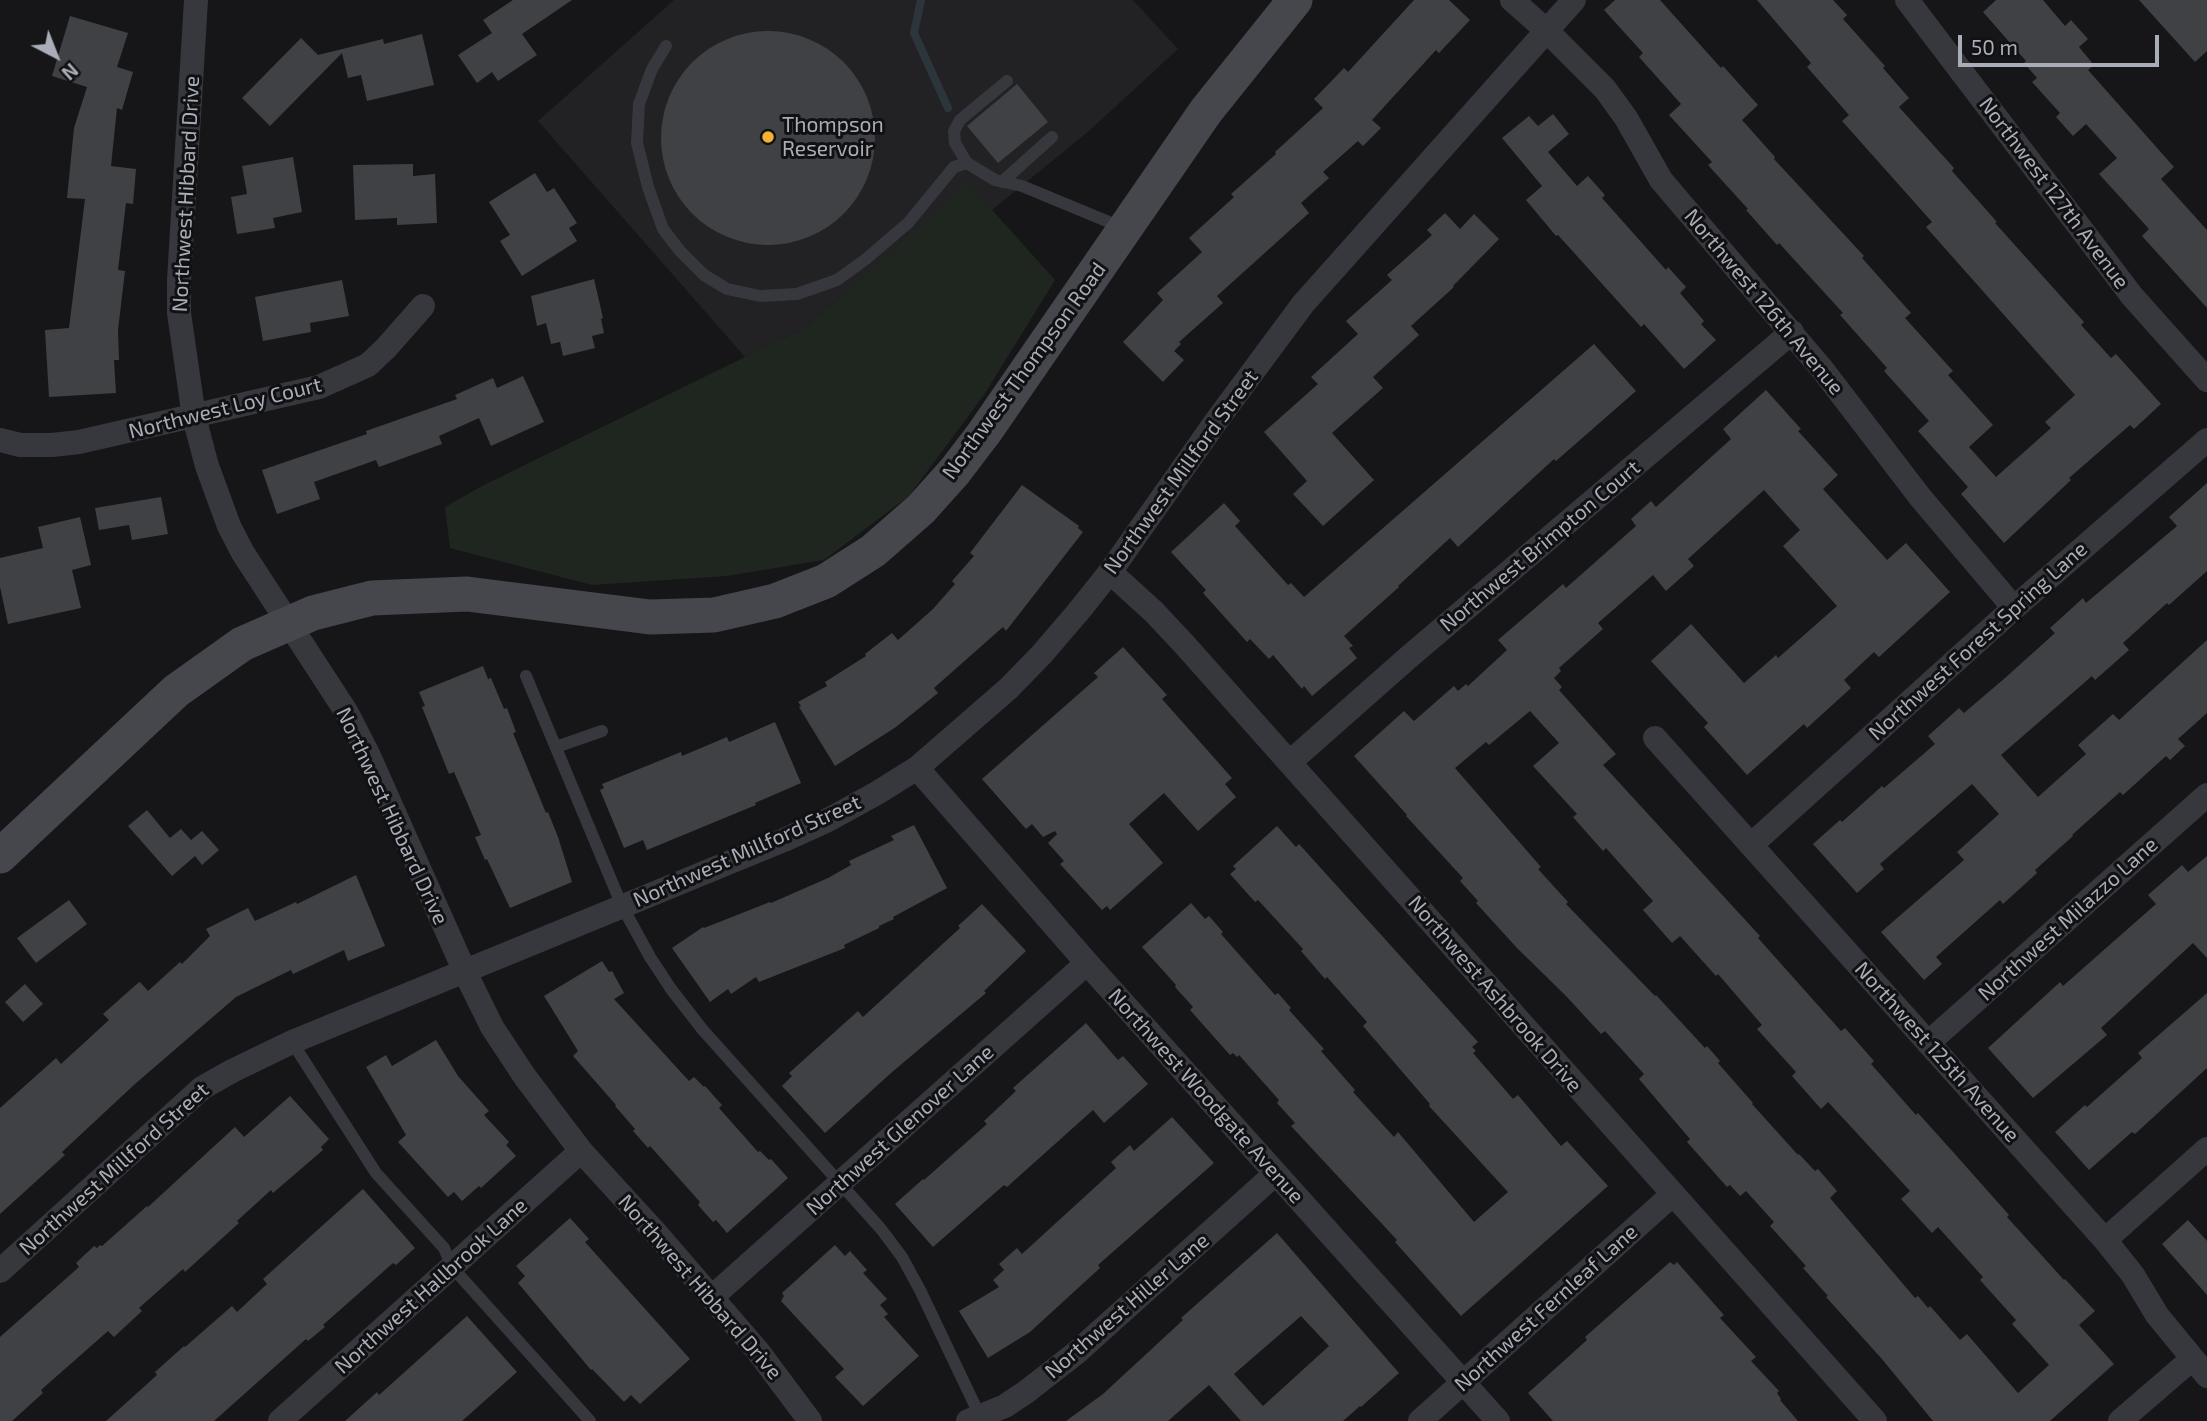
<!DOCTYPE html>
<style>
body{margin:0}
#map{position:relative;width:2207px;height:1421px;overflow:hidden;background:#161618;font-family:"Exo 2",sans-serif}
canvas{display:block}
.north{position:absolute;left:21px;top:21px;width:70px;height:70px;-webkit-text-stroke:5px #111113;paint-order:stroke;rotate:138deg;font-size:19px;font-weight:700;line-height:28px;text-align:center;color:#a8adb8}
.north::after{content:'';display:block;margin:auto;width:24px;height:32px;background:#a8adb8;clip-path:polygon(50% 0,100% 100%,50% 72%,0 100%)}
.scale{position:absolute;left:1958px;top:35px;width:201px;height:32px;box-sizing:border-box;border:4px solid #a8adb8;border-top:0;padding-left:9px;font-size:21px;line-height:24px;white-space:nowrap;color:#a8adb8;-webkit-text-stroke:5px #111113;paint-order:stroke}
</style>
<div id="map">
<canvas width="2207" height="1421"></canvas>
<div class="north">N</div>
<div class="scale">50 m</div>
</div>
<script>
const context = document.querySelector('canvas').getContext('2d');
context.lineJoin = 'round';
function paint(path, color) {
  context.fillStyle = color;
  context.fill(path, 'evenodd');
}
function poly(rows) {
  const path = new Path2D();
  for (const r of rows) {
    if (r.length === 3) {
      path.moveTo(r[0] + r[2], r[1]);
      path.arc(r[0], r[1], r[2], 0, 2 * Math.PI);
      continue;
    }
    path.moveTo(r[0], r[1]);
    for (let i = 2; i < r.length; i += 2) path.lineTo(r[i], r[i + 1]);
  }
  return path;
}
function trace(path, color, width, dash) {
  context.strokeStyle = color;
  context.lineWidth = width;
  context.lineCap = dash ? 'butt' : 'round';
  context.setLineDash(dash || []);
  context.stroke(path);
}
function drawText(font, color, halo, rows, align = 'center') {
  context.font = font + ' "Exo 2",sans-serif';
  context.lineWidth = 6;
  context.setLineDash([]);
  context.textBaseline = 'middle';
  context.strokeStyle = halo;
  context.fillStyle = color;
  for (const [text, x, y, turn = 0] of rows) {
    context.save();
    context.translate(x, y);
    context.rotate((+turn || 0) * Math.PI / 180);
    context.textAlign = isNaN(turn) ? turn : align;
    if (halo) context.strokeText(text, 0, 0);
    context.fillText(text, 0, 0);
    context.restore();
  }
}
const built = poly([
 [674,0,1133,0,1178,49,1089,131,992,210,968,184,806,327,745,357,538,121]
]);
const green = poly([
 [968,183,1055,280,984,395,909,496,824,560,727,576,592,585,450,548,445,507,482,486,806,327]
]);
const stream = poly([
 [921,0,914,33,948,108]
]);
const building = poly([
 [513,0,572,0,522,34,537,55,498,81,492,72,477,83,458,55,492,33,483,20],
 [1414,0,1449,0,1470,20,1439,53,1436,50,1372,120,1381,128,1363,146,1358,141,1323,172,1329,178,1301,203,1309,213,1217,296,1223,303,1179,342,1181,344,1174,351,1184,360,1163,382,1123,342,1163,300,1157,293,1202,252,1189,238,1234,197,1231,194,1276,154,1275,152,1323,108,1314,99,1344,68,1348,72],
 [1615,0,1660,0,1721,68,1723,66,1758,105,1742,120,1775,157,1774,159,1864,256,1862,258,1911,313,1905,318,1953,371,1948,375,1993,425,1969,447,1996,477,2051,428,2045,422,2075,395,1926,227,1932,222,1842,121,1849,115,1807,67,1811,63,1757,0,1833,0,1847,15,1843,19,1885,66,1883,68,1909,98,1899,107,1954,168,1952,171,1997,222,1995,223,2084,322,2081,325,2111,358,2116,354,2161,404,2134,429,2130,425,2069,478,2071,480,2004,543,1961,494,1968,487,1918,431,1929,421,1884,371,1887,368,1840,315,1843,313,1779,243,1777,245,1746,210,1748,209,1708,165,1712,162,1669,115,1681,104,1639,57,1643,53,1604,10],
 [1996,0,2043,0,2065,26,2071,20,2088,39,2079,47,2094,65,2088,70,2174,167,2161,179,2207,230,2207,308,2142,236,2149,229,2099,174,2117,158,2086,124,2073,136,2056,117,2060,113,2032,82,2037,78,2024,63,2026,61,1983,12],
 [2139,0,2207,0,2207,51,2195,62],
 [70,16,128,33,117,67,133,72,122,110,117,108,111,166,136,169,133,204,126,203,118,270,125,271,118,330,119,360,114,360,116,393,49,397,45,330,69,328,85,199,67,198,74,128,87,87,52,76],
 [768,138,107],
 [422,34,434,85,367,101,361,75,348,78,342,53,270,126,242,98,301,38,318,55,383,39,384,44],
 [1017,84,1048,122,998,163,967,126],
 [1553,114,1569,134,1548,152,1577,186,1588,176,1605,195,1602,198,1666,270,1668,267,1686,287,1680,293,1704,321,1701,324,1716,340,1684,369,1644,324,1641,327,1558,235,1556,236,1526,200,1542,186,1502,138,1529,116,1538,126],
 [293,157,302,212,273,218,275,228,237,234,231,197,247,194,242,166],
 [413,164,413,176,435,174,437,223,397,225,397,218,355,220,353,165],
 [535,173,547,192,554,188,577,223,569,228,577,241,522,276,500,241,510,235,489,202],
 [1445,213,1460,229,1474,214,1499,239,1453,286,1454,287,1411,326,1419,335,1373,377,1383,388,1332,433,1374,480,1323,526,1293,494,1307,481,1264,432,1318,384,1311,377,1358,334,1346,321,1392,280,1387,275,1432,235,1427,230],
 [594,279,603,318,601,319,604,333,592,336,595,348,563,356,560,342,551,344,546,323,537,326,531,296],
 [342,280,349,316,310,323,311,332,263,341,255,297],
 [1594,344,1636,391,1556,461,1554,459,1458,547,1450,538,1398,586,1399,587,1344,636,1353,646,1349,648,1357,658,1312,696,1304,686,1302,689,1273,655,1269,659,1250,639,1247,642,1203,593,1206,590,1171,552,1224,503,1240,521,1235,526,1288,585,1291,583,1304,597],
 [523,376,544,422,491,446,479,418,439,436,442,444,379,467,376,460,314,482,320,499,277,514,262,470,367,434,366,431,457,399,455,395,493,378,497,388],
 [1766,390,1801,429,1798,431,1838,475,1823,489,1887,560,1906,543,1950,592,1879,657,1874,652,1844,680,1851,688,1807,728,1804,724,1747,775,1704,727,1708,723,1651,661,1691,624,1744,683,1776,655,1778,658,1837,606,1783,546,1800,530,1764,490,1688,559,1694,566,1666,591,1653,575,1598,623,1603,629,1559,668,1561,671,1554,678,1562,687,1559,690,1616,754,1603,765,1760,936,1758,938,1841,1031,1845,1028,1874,1061,1871,1064,1916,1115,1918,1113,1954,1153,2009,1215,2007,1217,2064,1280,2065,1279,2095,1311,2079,1325,2114,1364,2050,1421,1933,1421,1881,1358,1826,1297,1828,1296,1803,1268,1806,1266,1770,1226,1774,1222,1746,1191,1740,1196,1730,1185,1727,1187,1687,1142,1690,1139,1639,1079,1644,1074,1605,1031,1601,1034,1566,996,1517,948,1476,903,1478,901,1460,881,1463,878,1406,816,1407,815,1354,756,1404,711,1414,721,1454,686,1458,691,1466,684,1468,686,1507,650,1498,640,1563,584,1566,588,1636,526,1631,519,1651,501,1656,507,1731,439,1723,429],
 [1530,711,1559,743,1533,766,1577,814,1573,817,1603,851,1606,848,1653,901,1643,910,1672,943,1680,936,1716,976,1718,974,1762,1025,1757,1029,1796,1072,1792,1076,1821,1109,1828,1102,1866,1143,1910,1191,1901,1199,1932,1233,1938,1227,1983,1277,1980,1280,2016,1320,2012,1324,2049,1365,2018,1393,1967,1334,1960,1340,1930,1306,1928,1308,1918,1296,1915,1298,1830,1198,1837,1191,1818,1169,1815,1171,1799,1154,1798,1155,1752,1104,1753,1103,1718,1063,1720,1061,1707,1046,1705,1048,1656,995,1655,996,1566,904,1568,902,1538,869,1541,867,1455,768,1486,742,1489,745],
 [2207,483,2207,571,2169,605,2167,603,2123,643,2129,650,2095,680,2092,676,2001,755,2038,797,2086,754,2078,745,2113,714,2119,720,2207,640,2207,713,2178,739,2185,746,2170,760,2166,756,2123,795,2120,792,2072,835,2073,836,2035,870,2037,873,2003,904,2000,900,1936,957,1942,964,1924,980,1881,932,1964,860,1957,852,1999,814,1972,784,1880,864,1884,869,1857,893,1813,844,1840,820,1842,822,1882,786,1884,788,1935,744,1928,736,1959,708,1964,713,2005,678,2055,633,2050,628,2083,598,2086,603,2177,526,2169,517],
 [1022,485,1079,526,1078,528,1083,532,1006,631,1003,627,934,688,938,693,896,727,835,766,799,707,801,706,798,702,827,686,825,682,866,656,865,654,892,633,898,640,933,609,955,584,952,581,974,556,970,553],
 [161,497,168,534,132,540,129,525,99,530,95,508],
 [80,517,91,565,72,570,81,608,8,624,0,587,0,558,43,548,38,527],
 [1123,647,1167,695,1162,699,1232,778,1225,784,1236,797,1198,831,1164,793,1129,824,1163,863,1110,910,1107,906,1102,910,1060,864,1064,861,1048,843,1057,834,1055,831,1043,837,1032,824,1026,829,982,779,1098,677,1094,673],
 [483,666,488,679,491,678,504,709,507,708,516,732,513,733,546,813,548,812,558,837,572,882,510,908,487,859,485,860,475,837,481,835,454,772,449,774,422,707,425,706,419,692],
 [775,722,801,783,755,803,756,805,647,850,643,840,624,848,600,790,604,788,602,784,681,752,682,756,727,737,729,742],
 [147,810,170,838,181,829,191,840,202,831,219,850,202,865,195,856,172,876,128,826],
 [914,825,947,888,893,917,894,919,879,926,879,928,844,945,845,948,759,982,756,977,731,994,728,989,710,1002,672,948,703,927,704,928,770,902,771,903,828,878,851,865,849,861,894,840,891,836],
 [1277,826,1296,847,1299,844,1478,1042,1472,1047,1476,1051,1473,1053,1513,1099,1518,1095,1561,1146,1567,1141,1608,1186,1461,1316,1395,1242,1397,1240,1291,1126,1295,1123,1277,1103,1279,1100,1239,1055,1237,1057,1233,1053,1230,1055,1190,1010,1193,1007,1175,987,1176,985,1142,947,1191,903,1205,919,1209,916,1223,932,1221,934,1275,995,1278,993,1291,1008,1289,1010,1324,1049,1321,1051,1355,1090,1353,1092,1394,1137,1398,1132,1474,1222,1508,1192,1429,1106,1430,1104,1363,1026,1367,1022,1327,977,1325,979,1301,951,1303,949,1258,900,1255,902,1230,874,1236,869,1233,866],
 [2207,856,2207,958,2193,943,2101,1028,2107,1035,2033,1098,1988,1048,2060,982,2063,986,2156,904,2148,895,2182,865,2188,872],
 [356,875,385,946,348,961,344,950,293,974,291,970,236,997,135,1084,62,1152,65,1155,0,1214,0,1108,56,1058,61,1064,109,1020,103,1014,138,983,140,982,148,991,180,962,182,964,210,936,206,929,248,908,255,921,296,902,297,904],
 [69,900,87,924,36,963,17,938],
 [982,904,1026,951,984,991,986,993,891,1073,825,1133,782,1086,792,1076,789,1073,858,1011,863,1017,960,928,958,926],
 [602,961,609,972,612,971,624,993,614,999,689,1081,694,1077,704,1087,705,1086,722,1105,719,1108,758,1152,760,1151,769,1160,771,1159,788,1178,727,1233,716,1220,713,1222,698,1205,700,1202,650,1146,648,1148,633,1131,635,1129,615,1106,616,1105,573,1056,578,1051,544,996],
 [25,984,43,1004,23,1022,5,1002],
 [2207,993,2207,1068,2135,1134,2132,1132,2089,1170,2055,1132,2085,1105,2087,1107,2142,1058,2138,1053],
 [1086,1023,1118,1060,1123,1056,1148,1084,1104,1123,1093,1110,1007,1187,1004,1185,933,1247,895,1204,923,1179,924,1180,987,1124,984,1121,1016,1091,1013,1088],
 [436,1040,458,1076,489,1111,484,1115,509,1142,506,1145,516,1156,481,1188,479,1186,462,1201,454,1192,448,1197,398,1142,406,1135,366,1067,386,1055,392,1066],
 [290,1096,329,1139,321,1147,323,1150,273,1193,271,1190,237,1221,239,1223,185,1272,183,1269,139,1308,142,1311,114,1337,108,1331,41,1390,43,1393,12,1421,0,1421,0,1337,79,1267,76,1263,94,1246,97,1248,100,1245,102,1246,147,1206,148,1207,235,1127,244,1137],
 [1172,1117,1214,1163,1098,1265,1100,1268,1030,1332,988,1358,959,1311,999,1287,993,1280,1004,1270,999,1264,1017,1248,1022,1254,1116,1168,1111,1162,1130,1145,1134,1151],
 [363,1189,415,1248,396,1265,393,1263,323,1325,325,1327,308,1341,306,1339,214,1421,106,1421,157,1375,155,1372,184,1346,185,1347,232,1306,237,1312,267,1284,263,1279],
 [570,1218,589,1239,585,1242,690,1359,640,1404,631,1395,624,1402,592,1369,591,1370,518,1283,525,1276,516,1266],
 [2188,1220,2207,1241,2207,1295,2162,1244],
 [1277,1233,1399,1373,1361,1407,1360,1406,1343,1421,1241,1421,1209,1385,1168,1421,1066,1421,1103,1394,1183,1320,1181,1318],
 [1301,1316,1329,1346,1263,1406,1234,1374],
 [835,1245,845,1256,850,1251,867,1270,863,1273,887,1299,880,1305,888,1314,884,1317,919,1356,863,1406,835,1377,844,1369,781,1301,784,1296,782,1293],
 [1670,1262,1674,1265,1677,1262,1724,1315,1720,1318,1756,1357,1751,1361,1779,1391,1777,1393,1781,1399,1780,1400,1798,1421,1553,1421,1528,1393,1587,1340,1585,1337],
 [467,1316,517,1372,462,1421,345,1421,377,1392,379,1395]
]);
const lane = poly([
 [666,46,652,69,639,104,637,143,648,187,663,229,680,251,704,275,727,289,760,296,797,294,837,280,866,259,908,223,954,167,967,163,995,180,1022,186,1121,227],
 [967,163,955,143,954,131,960,120,1007,81],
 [1002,182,1052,137],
 [526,676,622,906,650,957,671,989,702,1029,881,1229,902,1257,920,1290,980,1416],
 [556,747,602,731],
 [292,1042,376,1173,444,1248,452,1267,590,1421]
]);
const street = poly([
 [196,0,179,280,179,313,194,417,207,466,229,526,243,553,347,713,369,756,465,972,492,1027,525,1077,581,1151,656,1233,757,1350,810,1421],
 [1512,0,1546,30,1605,89,1626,118,1661,180,1822,369,1920,497,2014,608],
 [1907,0,2132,296,2207,380],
 [0,440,20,445,52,445,79,442,319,387,368,365,386,348,423,306],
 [1110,572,1154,612,1184,644,1875,1421],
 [1655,738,2105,1240,2133,1275,2157,1315,2207,1376],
 [1290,762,1410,656,1792,332],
 [917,768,1087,963,1498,1421],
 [1751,845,2014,608,2207,440],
 [1928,1043,2207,795],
 [2105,1240,2207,1149],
 [0,1271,202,1088,232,1071,292,1042,784,840,828,820,877,793,917,768,1009,688,1042,654,1078,612,1110,572,1217,420,1303,304,1574,0],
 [712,1297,1087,963],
 [280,1421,581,1151],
 [968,1421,1005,1406,1026,1392,1076,1353,1275,1174],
 [1420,1421,1672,1195],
 [2120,1421,2192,1359]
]);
const secondary = poly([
 [0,856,176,691,242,644,313,613,372,598,467,594,650,617,714,615,775,601,826,581,873,551,921,509,955,471,984,433,1206,111,1295,0]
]);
const markers = [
 [768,137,7,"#f2b134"]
];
const poiNames = [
 ["Thompson",782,125],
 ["Reservoir",782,149]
];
const streetNames = [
 ["Northwest 127th Avenue",2054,193,53],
 ["Northwest Hibbard Drive",186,194,-87],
 ["Northwest 126th Avenue",1764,302,50],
 ["Northwest Thompson Road",1024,371,-54],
 ["Northwest Loy Court",225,408,-14],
 ["Northwest Millford Street",1181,472,-54],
 ["Northwest Brimpton Court",1540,546,-40],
 ["Northwest Forest Spring Lane",1978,641,-42],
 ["Northwest Hibbard Drive",392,816,65],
 ["Northwest Millford Street",747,851,-24],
 ["Northwest Milazzo Lane",2068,919,-42],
 ["Northwest Ashbrook Drive",1495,994,49],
 ["Northwest 125th Avenue",1937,1052,48],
 ["Northwest Woodgate Avenue",1206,1096,48],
 ["Northwest Glenover Lane",900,1130,-42],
 ["Northwest Millford Street",114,1169,-42],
 ["Northwest Hallbrook Lane",431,1286,-42],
 ["Northwest Hibbard Drive",700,1287,49],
 ["Northwest Hiller Lane",1127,1306,-41],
 ["Northwest Fernleaf Lane",1546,1308,-42]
];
paint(built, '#222225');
paint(green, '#1e261f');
trace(stream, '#2c353c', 8);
paint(building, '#404145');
trace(lane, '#37383d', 12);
trace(street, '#37383d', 24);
trace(secondary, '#45474d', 35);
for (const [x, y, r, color] of markers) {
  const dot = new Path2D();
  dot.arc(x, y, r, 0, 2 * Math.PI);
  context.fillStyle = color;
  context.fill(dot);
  trace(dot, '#111113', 2.5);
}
drawText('21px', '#a8adb8', '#111113', poiNames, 'left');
drawText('21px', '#a8adb8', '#111113', streetNames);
</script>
